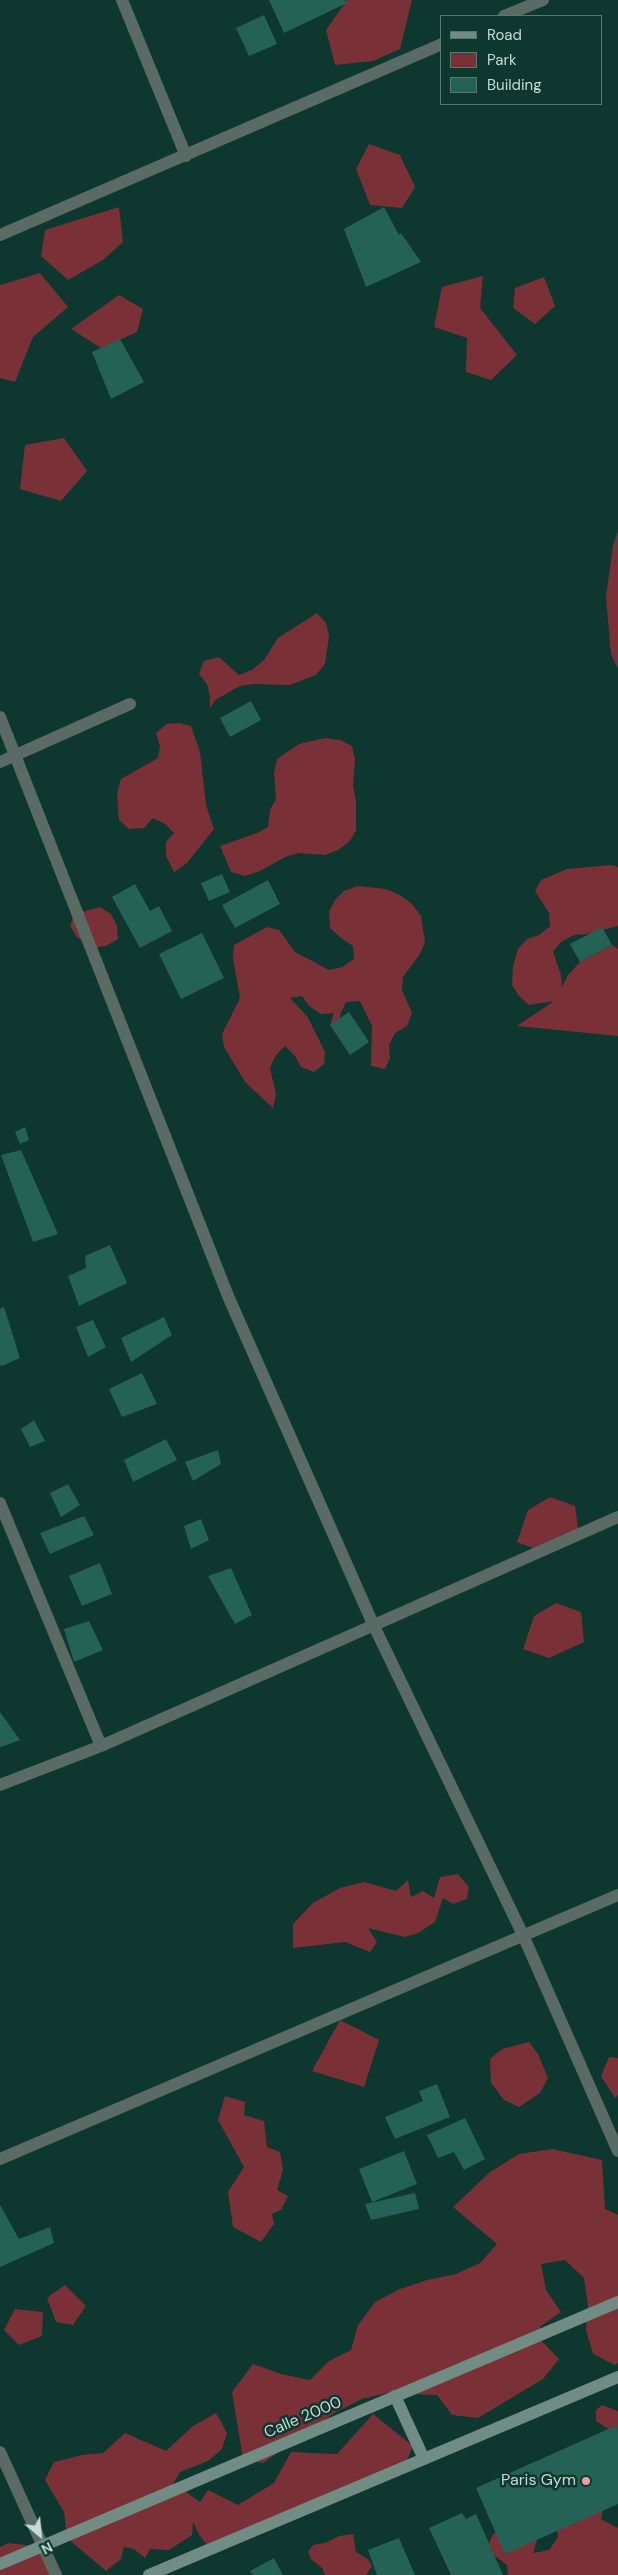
<!DOCTYPE html>
<style>
body{margin:0}
#map{position:relative;width:618px;height:2575px;overflow:hidden;background:#0d372f;font-family:"DM Sans",sans-serif}
canvas{display:block}
.legend{position:absolute;left:440px;top:15px;width:162px;height:90px;box-sizing:border-box;background:#0d372f;border:1px solid #577972;margin:0;padding:6px 9px;list-style:none;font-size:15px;color:#c6dcd6}
.legend li{display:flex;align-items:center;gap:10px;height:25px}
.legend b{width:25px;border:1px solid #577972}
.north{position:absolute;left:15px;top:2510px;width:50px;height:50px;-webkit-text-stroke:4px #0d372f;paint-order:stroke;rotate:152deg;font-size:14px;font-weight:700;line-height:20px;text-align:center;color:#c6dcd6}
.north::after{content:'';display:block;margin:auto;width:18px;height:22px;background:#c6dcd6;clip-path:polygon(50% 0,100% 100%,50% 72%,0 100%)}
</style>
<div id="map">
<canvas width="618" height="2575"></canvas>
<ul class="legend">
<li><b style="height:6px;background:#708c85"></b>Road</li>
<li><b style="height:14px;background:#793137"></b>Park</li>
<li><b style="height:14px;background:#246256"></b>Building</li>
</ul>
<div class="north">N</div>
</div>
<script>
const context = document.querySelector('canvas').getContext('2d');
context.lineJoin = 'round';
function paint(path, color) {
  context.fillStyle = color;
  context.fill(path, 'evenodd');
}
function poly(rows) {
  const path = new Path2D();
  for (const r of rows) {
    path.moveTo(r[0], r[1]);
    for (let i = 2; i < r.length; i += 2) path.lineTo(r[i], r[i + 1]);
  }
  return path;
}
function trace(path, color, width, dash) {
  context.strokeStyle = color;
  context.lineWidth = width;
  context.lineCap = dash ? 'butt' : 'round';
  context.setLineDash(dash || []);
  context.stroke(path);
}
function drawText(font, color, halo, rows, align = 'center') {
  context.font = font + ' "DM Sans",sans-serif';
  context.lineWidth = 5;
  context.setLineDash([]);
  context.textBaseline = 'middle';
  context.strokeStyle = halo;
  context.fillStyle = color;
  for (const [text, x, y, turn = 0] of rows) {
    context.save();
    context.translate(x, y);
    context.rotate((+turn || 0) * Math.PI / 180);
    context.textAlign = isNaN(turn) ? turn : align;
    if (halo) context.strokeText(text, 0, 0);
    context.fillText(text, 0, 0);
    context.restore();
  }
}
const green = poly([
 [347,0,412,0,400,49,373,61,335,65,326,30],
 [369,144,400,155,415,187,402,208,370,205,356,169],
 [119,207,123,242,103,260,68,280,41,256,45,230],
 [40,273,68,307,33,337,15,382,0,378,0,285],
 [483,276,480,308,517,355,491,380,466,372,467,338,434,327,442,287],
 [544,277,555,306,535,324,513,308,515,288],
 [119,295,143,309,137,332,101,348,71,329],
 [64,438,87,471,61,501,20,489,25,445],
 [618,531,618,669,611,654,606,597,613,545],
 [317,613,326,623,329,636,325,664,316,675,290,685,253,684,240,686,215,700,210,709,210,696,207,684,199,674,204,661,219,657,239,675,252,670,264,660,278,638],
 [179,723,191,726,200,752,206,805,214,829,187,863,174,872,166,856,166,842,174,833,165,824,153,818,144,828,129,829,119,820,117,793,121,779,158,758,160,746,156,733,167,724],
 [325,738,340,740,352,746,355,759,353,786,356,801,356,830,350,841,338,850,325,855,298,853,285,857,260,871,245,876,231,872,220,846,257,833,268,827,270,810,276,799,274,773,277,759,299,744],
 [611,865,618,867,618,926,587,934,574,935,561,942,553,952,561,975,562,987,568,975,580,962,612,945,618,949,618,1036,517,1026,554,1001,529,1005,519,996,512,985,513,966,518,949,527,939,539,935,550,926,549,913,535,891,541,880,567,869],
 [358,886,386,889,400,895,412,904,421,916,425,942,420,954,403,977,402,990,412,1013,407,1026,395,1033,389,1045,390,1058,385,1069,371,1066,372,1026,360,1001,346,1002,340,1015,343,1028,330,1025,334,1013,321,1014,309,1006,302,996,290,998,307,1016,325,1052,324,1064,314,1072,301,1067,295,1056,285,1046,276,1055,270,1068,276,1094,273,1108,245,1082,224,1047,222,1034,240,998,233,958,234,945,267,927,279,930,295,952,329,970,342,967,354,959,353,946,341,938,330,928,329,912,335,900,344,891],
 [100,907,111,914,117,926,118,939,106,946,92,948,77,937,70,926,74,914],
 [550,1497,575,1506,579,1535,543,1552,517,1542,528,1510],
 [556,1603,581,1612,584,1642,549,1658,523,1649,534,1616],
 [458,1874,469,1887,467,1899,453,1904,443,1898,435,1922,418,1933,405,1937,368,1928,377,1942,370,1952,345,1942,293,1948,293,1924,313,1903,340,1888,364,1882,396,1891,408,1880,411,1897,423,1891,434,1898,440,1877],
 [340,2020,379,2040,364,2087,312,2071],
 [529,2042,538,2054,548,2078,540,2093,519,2107,504,2100,491,2083,490,2059,502,2049],
 [609,2057,618,2058,618,2095,615,2098,601,2076],
 [225,2096,245,2102,244,2115,264,2121,267,2147,280,2152,283,2170,277,2190,288,2196,281,2210,272,2214,274,2224,261,2242,233,2227,228,2192,244,2167,218,2120],
 [552,2149,602,2160,605,2209,618,2215,618,2363,615,2365,593,2354,586,2330,588,2305,584,2278,565,2260,541,2264,546,2290,561,2312,541,2326,537,2336,559,2359,543,2379,478,2418,452,2415,437,2395,387,2393,362,2399,336,2412,263,2463,243,2459,232,2392,253,2364,281,2374,310,2380,329,2361,351,2350,358,2325,375,2302,400,2289,427,2280,456,2274,480,2263,497,2244,453,2207,490,2172,519,2154],
 [65,2285,86,2306,73,2325,56,2322,47,2298],
 [15,2309,43,2312,42,2336,19,2345,4,2330],
 [602,2405,618,2411,618,2435,596,2421,596,2410],
 [216,2413,227,2433,222,2449,208,2461,180,2472,169,2491,186,2492,200,2502,208,2490,238,2505,274,2483,291,2452,337,2454,373,2414,413,2446,404,2467,210,2549,200,2536,193,2522,192,2535,169,2550,150,2549,145,2558,134,2549,124,2547,121,2559,106,2571,67,2538,64,2512,45,2480,54,2462,82,2455,103,2453,125,2433,166,2451,193,2426],
 [606,2495,601,2519,618,2528,618,2575,508,2575,507,2565,487,2550,492,2536,503,2521,529,2523,537,2540,533,2553,549,2550,558,2537,555,2516],
 [353,2534,356,2552,368,2559,372,2566,366,2575,325,2575,322,2568,311,2559,308,2552,313,2545,325,2543,339,2536],
 [8,2543,45,2547,52,2575,0,2575,0,2547]
]);
const building = poly([
 [269,0,345,0,347,3,284,33],
 [264,15,277,44,249,56,236,28],
 [384,207,399,235,401,233,421,262,366,287,344,229],
 [120,339,144,382,111,399,92,352],
 [251,701,261,720,230,737,220,718],
 [222,874,230,892,209,901,201,883],
 [268,880,280,904,235,928,222,905],
 [135,884,150,911,159,906,172,931,140,948,112,897],
 [602,927,612,945,580,962,570,944],
 [202,933,224,978,181,999,159,954],
 [349,1012,369,1042,350,1055,330,1025],
 [25,1127,29,1140,20,1144,15,1132],
 [21,1150,58,1234,33,1242,1,1155],
 [110,1245,127,1283,79,1306,68,1276,86,1268,85,1256],
 [4,1307,20,1358,2,1366,0,1365,0,1309],
 [164,1317,172,1335,131,1362,121,1338],
 [93,1320,106,1347,88,1357,76,1327],
 [142,1373,157,1404,122,1417,109,1389],
 [34,1420,45,1441,30,1447,21,1429],
 [166,1439,177,1460,133,1482,124,1460],
 [218,1450,221,1464,193,1481,185,1462],
 [68,1484,80,1505,61,1517,50,1493],
 [84,1516,94,1535,50,1554,40,1533],
 [201,1519,209,1540,191,1549,184,1526],
 [100,1563,112,1594,82,1606,69,1576],
 [231,1568,252,1615,235,1624,208,1576],
 [89,1621,103,1650,74,1662,64,1629],
 [0,1712,20,1740,1,1747,0,1747],
 [437,2084,450,2117,395,2139,385,2117,423,2101,419,2091],
 [465,2118,485,2159,464,2170,454,2152,438,2158,427,2135],
 [404,2151,417,2184,372,2202,359,2169],
 [415,2193,419,2209,371,2220,365,2204],
 [0,2205,19,2239,50,2227,54,2243,0,2267],
 [615,2426,618,2432,618,2504,505,2554,476,2488],
 [462,2513,466,2519,476,2514,503,2575,451,2575,429,2528],
 [399,2538,415,2575,377,2575,368,2550],
 [274,2558,283,2575,253,2575,250,2571]
]);
const street = poly([
 [122,0,186,156],
 [504,16,543,0],
 [0,235,442,44],
 [0,717,228,1296,373,1624,523,1935,618,2151],
 [0,762,130,704],
 [0,1503,101,1746],
 [0,1785,101,1746,618,1517],
 [0,2159,618,1895],
 [0,2452,56,2575]
]);
const secondary = poly([
 [395,2396,424,2459],
 [0,2564,618,2302],
 [149,2575,618,2377]
]);
const markers = [
 [586,2481,5,"#f59b9e"]
];
const streetNames = [
 ["Calle 2000",303,2418,-23]
];
const poiNames = [
 ["Paris Gym",576,2481]
];
paint(green, '#793137');
paint(building, '#246256');
trace(street, '#5a6b66', 12);
trace(secondary, '#708c85', 12);
for (const [x, y, r, color] of markers) {
  const dot = new Path2D();
  dot.arc(x, y, r, 0, 2 * Math.PI);
  context.fillStyle = color;
  context.fill(dot);
  trace(dot, '#0d372f', 2);
}
drawText('16px', '#c6dcd6', '#0d372f', streetNames);
drawText('16px', '#c6dcd6', '#0d372f', poiNames, 'right');
</script>
